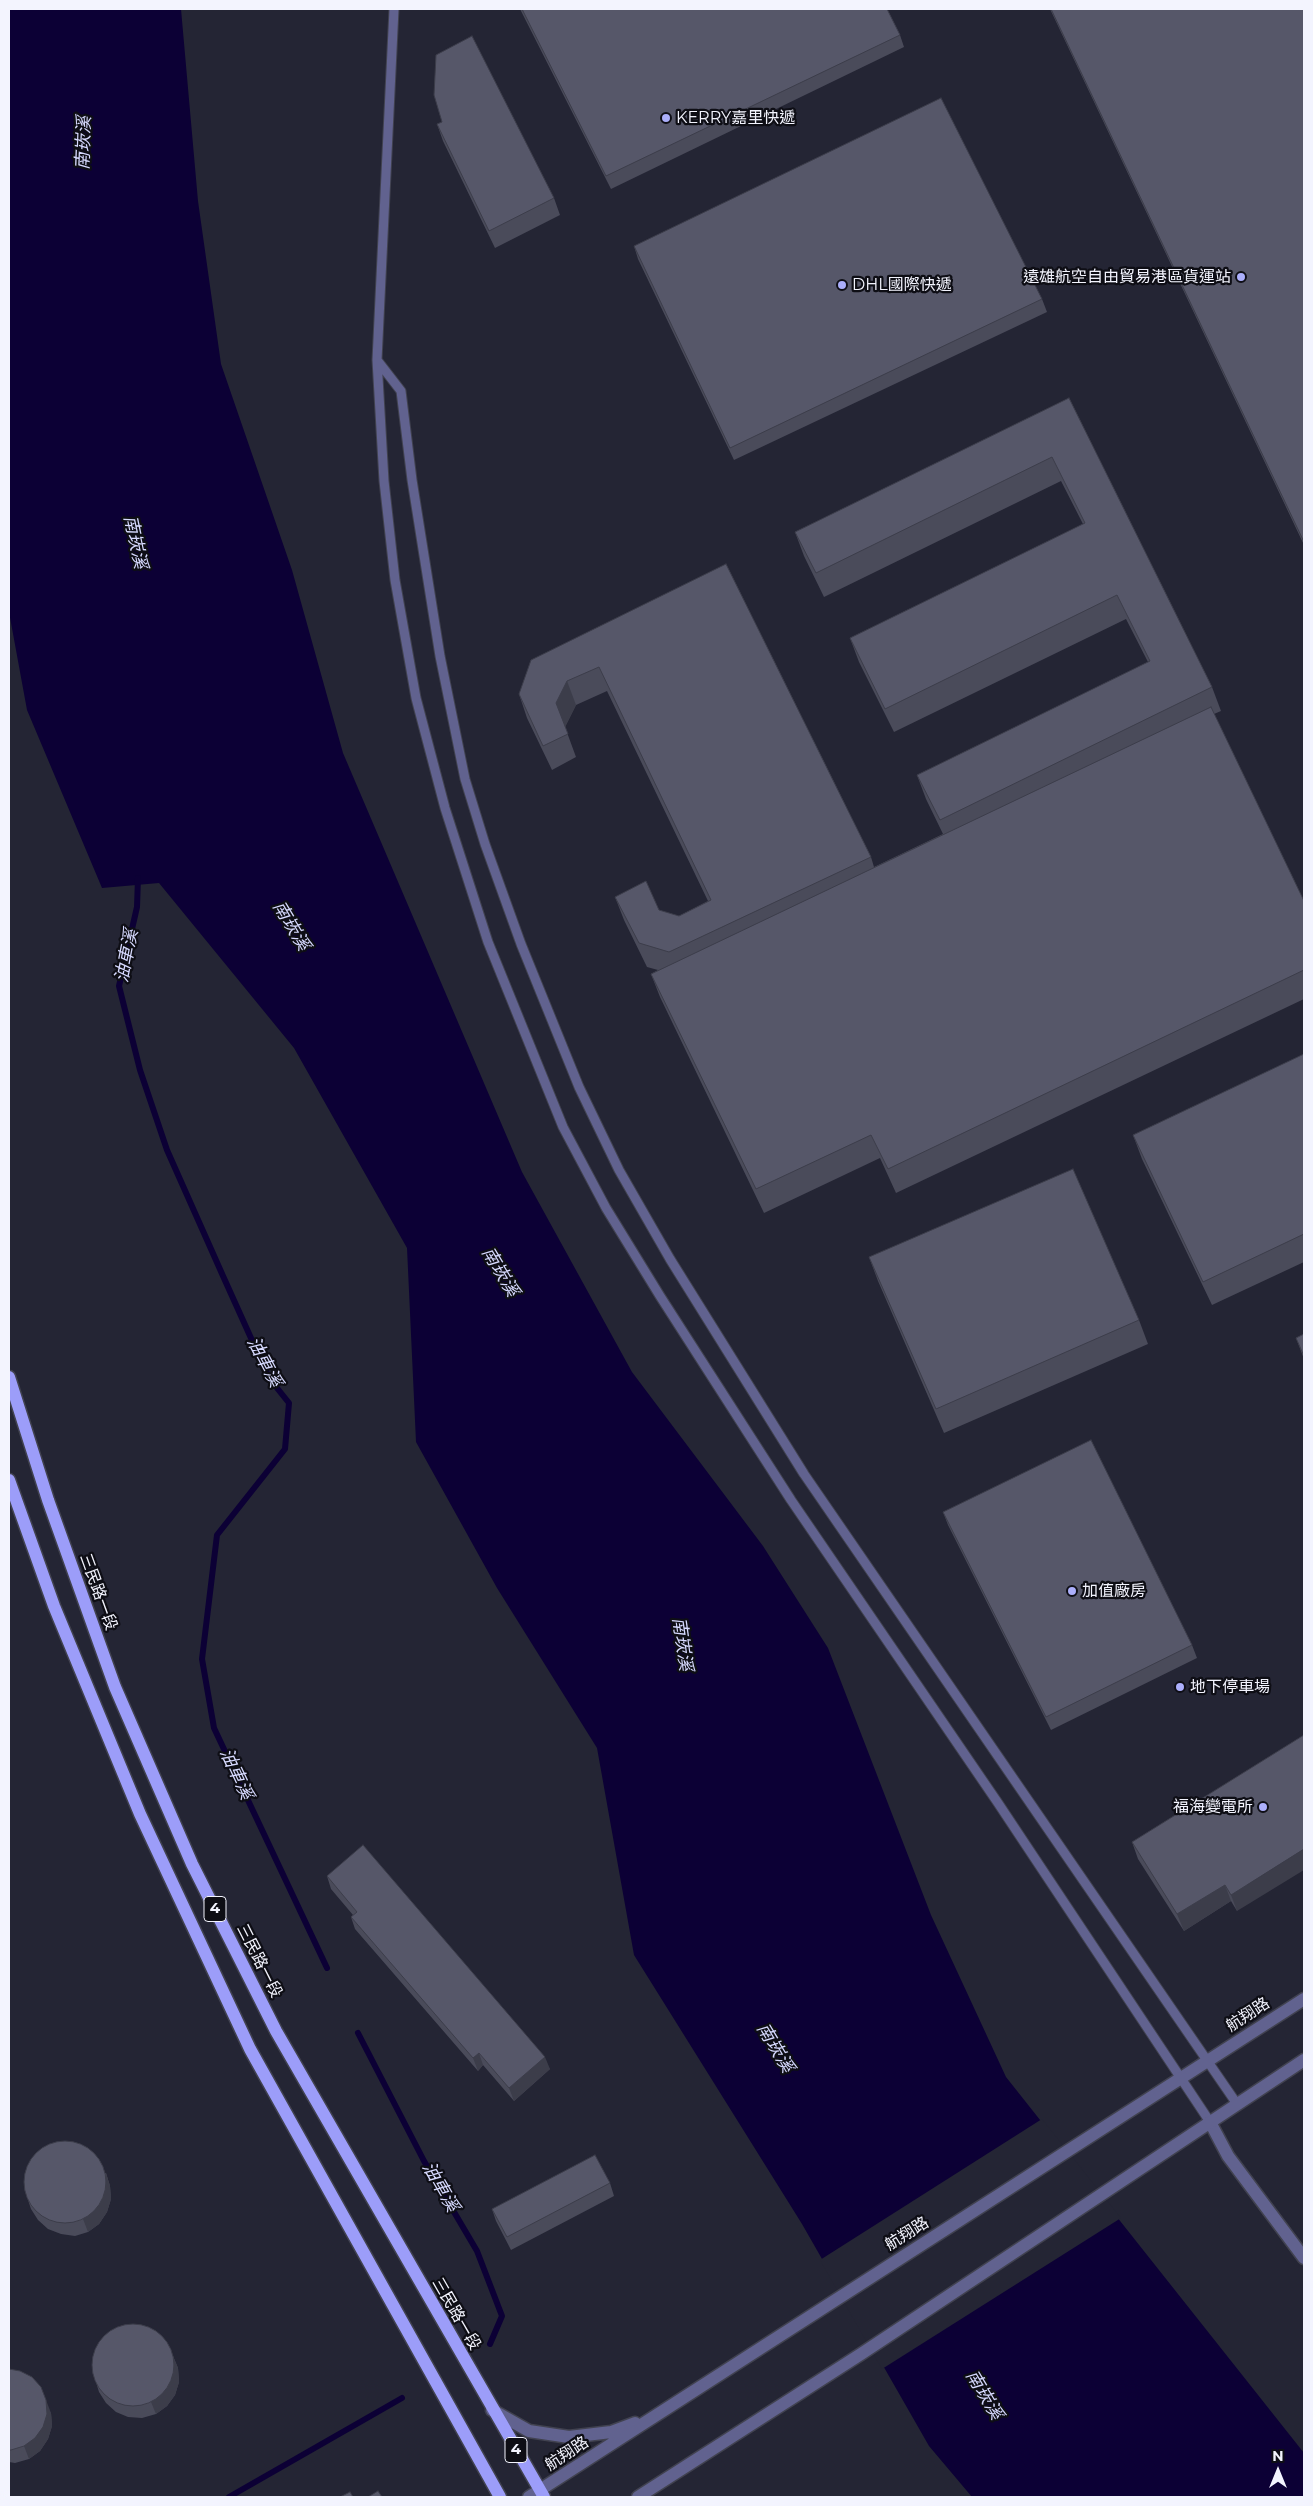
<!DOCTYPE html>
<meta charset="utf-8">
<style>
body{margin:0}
#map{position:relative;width:1313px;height:2506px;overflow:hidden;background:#242534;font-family:Montserrat,sans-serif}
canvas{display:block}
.frame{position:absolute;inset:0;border:10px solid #f3f4fe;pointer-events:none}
.north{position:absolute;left:1253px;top:2446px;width:50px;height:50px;-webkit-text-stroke:4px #0e0e15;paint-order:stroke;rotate:0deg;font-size:14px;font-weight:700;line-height:20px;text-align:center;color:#f3f4fe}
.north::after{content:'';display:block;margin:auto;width:18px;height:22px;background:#f3f4fe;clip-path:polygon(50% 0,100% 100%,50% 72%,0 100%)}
</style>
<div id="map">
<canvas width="1313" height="2506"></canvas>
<div class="frame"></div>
<div class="north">N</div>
</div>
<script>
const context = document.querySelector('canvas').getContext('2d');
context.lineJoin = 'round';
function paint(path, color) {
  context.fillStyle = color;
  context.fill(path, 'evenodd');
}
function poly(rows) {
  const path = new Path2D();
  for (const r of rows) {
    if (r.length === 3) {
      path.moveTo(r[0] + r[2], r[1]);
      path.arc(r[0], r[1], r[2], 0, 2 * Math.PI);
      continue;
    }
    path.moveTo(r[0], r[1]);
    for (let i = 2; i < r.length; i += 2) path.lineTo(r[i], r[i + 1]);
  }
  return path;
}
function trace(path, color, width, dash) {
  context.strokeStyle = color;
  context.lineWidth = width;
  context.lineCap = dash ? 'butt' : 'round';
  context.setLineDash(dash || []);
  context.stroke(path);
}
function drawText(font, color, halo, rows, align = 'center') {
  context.font = font + ' Montserrat,"Noto Sans TC",sans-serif';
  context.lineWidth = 4.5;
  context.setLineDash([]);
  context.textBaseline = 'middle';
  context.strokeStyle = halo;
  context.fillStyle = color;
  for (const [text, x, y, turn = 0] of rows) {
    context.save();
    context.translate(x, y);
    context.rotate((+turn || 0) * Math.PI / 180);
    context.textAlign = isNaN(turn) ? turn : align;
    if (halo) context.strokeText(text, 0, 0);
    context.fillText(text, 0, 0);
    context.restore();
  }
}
const water = poly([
 [9,9,181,9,198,201,221,364,292,570,343,753,522,1172,632,1372,763,1546,828,1648,931,1915,1006,2077,1304,2453,1304,2497,972,2497,929,2446,802,2224,634,1955,597,1748,497,1588,416,1442,407,1248,294,1048,159,883,102,888,27,710,9,612]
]);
const pier = poly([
 [1042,2119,1121,2218,882,2369,820,2260]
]);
const stream = poly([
 [138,878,137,907,119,986,140,1070,167,1150,223,1276,269,1378,289,1403,285,1449,217,1535,202,1659,214,1728,327,1968],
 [358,2033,424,2161,477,2251,502,2316,490,2344],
 [229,2497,402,2398]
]);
const service = poly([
 [394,9,377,360,384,481,395,580,416,698,445,808,488,942,563,1127,606,1208,660,1296,791,1500,998,1803,1210,2122],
 [377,360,401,391,412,480,440,656,465,779,485,844,521,944,579,1087,619,1170,670,1259,804,1474,1237,2104]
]);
const minor = poly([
 [1210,2122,1228,2156,1304,2258]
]);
const tertiary = poly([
 [492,2410,529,2431,569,2437,611,2432,635,2423],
 [529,2497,1304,1999],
 [638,2497,861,2354,1304,2060]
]);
const primary = poly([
 [9,1377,48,1500,115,1687,192,1864,276,2031,544,2497],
 [9,1480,54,1606,140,1814,250,2049,500,2497]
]);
const wall = poly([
 [520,9,887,9,900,35,904,47,611,189],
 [1050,9,1304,9,1304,545],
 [437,124,554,198,560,215,495,248,443,141],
 [634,246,1042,299,1047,312,734,460,638,259],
 [1069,398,1212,687,1221,711,1214,714,1304,901,1304,999,896,1193,880,1158,764,1213,660,997,651,974,658,970,647,967,624,920,615,897,679,916,708,901,607,691,576,705,565,727,576,757,552,770,527,718,519,694,726,564,871,857,874,867,943,834,926,799,917,775,1148,662,1126,619,894,732,859,662,850,638,1083,524,1061,481,824,597,804,556,795,532],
 [1304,1054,1304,1262,1212,1305,1142,1159,1133,1135],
 [869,1257,1139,1320,1148,1344,944,1433,878,1281],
 [1304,1334,1304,1359,1296,1338],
 [943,1512,1192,1645,1197,1658,1051,1730,948,1525],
 [1304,1735,1237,1911,1231,1901,1184,1931,1138,1859,1132,1842],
 [327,1876,550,2069,514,2101,483,2065,478,2071,355,1929,351,1917,353,1915,331,1889],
 [106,2173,110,2186,111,2199,107,2212,99,2224,88,2232,75,2236,61,2234,48,2229,38,2220,31,2209,27,2197],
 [610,2183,614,2196,511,2250,496,2221,492,2209],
 [173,2356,178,2368,179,2382,175,2395,167,2406,156,2414,142,2418,128,2417,116,2412,106,2403,99,2392,95,2379],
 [9,2369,51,2413,52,2426,48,2439,40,2451,29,2459,15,2463,9,2462]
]);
const shadedWall = poly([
 [567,681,576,705,565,727,556,703],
 [1304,1849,1304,1870,1237,1911,1231,1895],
 [1225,1885,1231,1901,1184,1931,1177,1914],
 [479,2053,483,2065,478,2071,473,2058],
 [545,2057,550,2069,514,2101,509,2088],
 [106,2173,110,2186,111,2199,107,2212,99,2224,88,2232,83,2219],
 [173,2356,178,2368,179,2382,175,2395,167,2406,156,2414,151,2402],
 [46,2400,51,2413,52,2426,48,2439,40,2451,29,2459,24,2446]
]);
const building = poly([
 [522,9,887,9,900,35,606,176,522,9],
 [1051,9,1304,9,1304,542,1051,9],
 [472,36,554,198,489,231,437,124,442,122,434,95,436,55,472,36],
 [941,98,1042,299,730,448,634,246,941,98],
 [1069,398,1212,687,940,820,917,775,1150,661,1117,595,885,709,850,638,1085,523,1052,457,816,573,795,532,1069,398],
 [726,564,871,857,669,952,639,943,615,897,646,881,659,910,679,916,711,900,599,667,567,681,556,703,568,734,543,746,519,694,531,660,726,564],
 [1211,707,1304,901,1304,970,888,1169,871,1135,756,1189,651,974,1211,707],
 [1304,1054,1304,1234,1203,1282,1133,1135,1304,1054],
 [1073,1169,1139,1320,936,1409,869,1257,1073,1169],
 [1304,1334,1304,1356,1296,1338,1304,1334],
 [1091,1440,1192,1645,1046,1717,943,1512,1091,1440],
 [1304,1735,1304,1849,1231,1895,1225,1885,1177,1914,1132,1842,1304,1735],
 [363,1845,545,2057,509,2088,479,2053,473,2058,351,1917,357,1912,327,1876,363,1845],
 [65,2182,41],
 [595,2155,610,2183,507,2237,492,2209,595,2155],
 [133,2365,41],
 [9,2369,20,2371,32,2377,41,2387,46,2400,47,2414,43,2427,35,2438,24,2446,11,2450,9,2450,9,2369],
 [378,2491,382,2497,368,2497,378,2491],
 [350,2492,353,2497,340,2497,350,2492]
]);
const markers = [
 [666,118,5,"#acaffb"],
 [1241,277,5,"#acaffb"],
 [842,285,5,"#acaffb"],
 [1072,1591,5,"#acaffb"],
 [1180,1687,5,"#acaffb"],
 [1263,1807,5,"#acaffb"]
];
const shields = [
 [215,1909,22],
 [516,2450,22]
];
const shieldNames = [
 ["4",215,1909],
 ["4",516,2450]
];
const poiNames = [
 ["KERRY嘉里快遞",676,118],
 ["遠雄航空自由貿易港區貨運站",1231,277,"right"],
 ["DHL國際快遞",852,285],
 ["加值廠房",1082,1591],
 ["地下停車場",1190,1687],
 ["福海變電所",1253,1807,"right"]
];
const streetNames = [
 ["三民路一段",98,1592,70],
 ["三民路一段",259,1961,63],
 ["航翔路",1248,2015,-33],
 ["航翔路",907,2234,-32],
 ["三民路一段",456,2314,60],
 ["航翔路",567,2454,-33]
];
const waterNames = [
 ["南崁溪",84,143,-88],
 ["南崁溪",135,542,78],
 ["南崁溪",291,926,59],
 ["油車溪",127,956,-79],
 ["南崁溪",500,1272,59],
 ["油車溪",264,1362,62],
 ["南崁溪",682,1644,82],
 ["油車溪",236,1774,65],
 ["南崁溪",775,2048,59],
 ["油車溪",440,2187,60],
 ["南崁溪",984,2395,59]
];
paint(water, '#0c0035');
paint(pier, '#242534');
trace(stream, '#0c0035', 6);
trace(service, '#414250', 11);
trace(minor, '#414250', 15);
trace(tertiary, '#414250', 15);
trace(primary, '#414250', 15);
trace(service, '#61628f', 9);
trace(minor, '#61628f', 12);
trace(tertiary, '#61628f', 12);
trace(primary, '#9c9df9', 12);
paint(wall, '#4a4b5a');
paint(shadedWall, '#3c3d4a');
paint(building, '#565769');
trace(building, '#3c3d4a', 1);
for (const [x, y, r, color] of markers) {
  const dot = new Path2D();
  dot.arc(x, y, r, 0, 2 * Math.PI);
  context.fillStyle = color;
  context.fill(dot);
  trace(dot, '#0e0e15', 2);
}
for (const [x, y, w] of shields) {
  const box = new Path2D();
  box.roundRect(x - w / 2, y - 12.5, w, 25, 4);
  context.fillStyle = '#0e0e15';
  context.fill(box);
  trace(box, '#f3f4fe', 1);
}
drawText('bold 15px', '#f3f4fe', null, shieldNames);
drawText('16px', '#f3f4fe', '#0e0e15', poiNames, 'left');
drawText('16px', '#f3f4fe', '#0e0e15', streetNames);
drawText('italic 18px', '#d7daff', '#0e0e15', waterNames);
</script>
